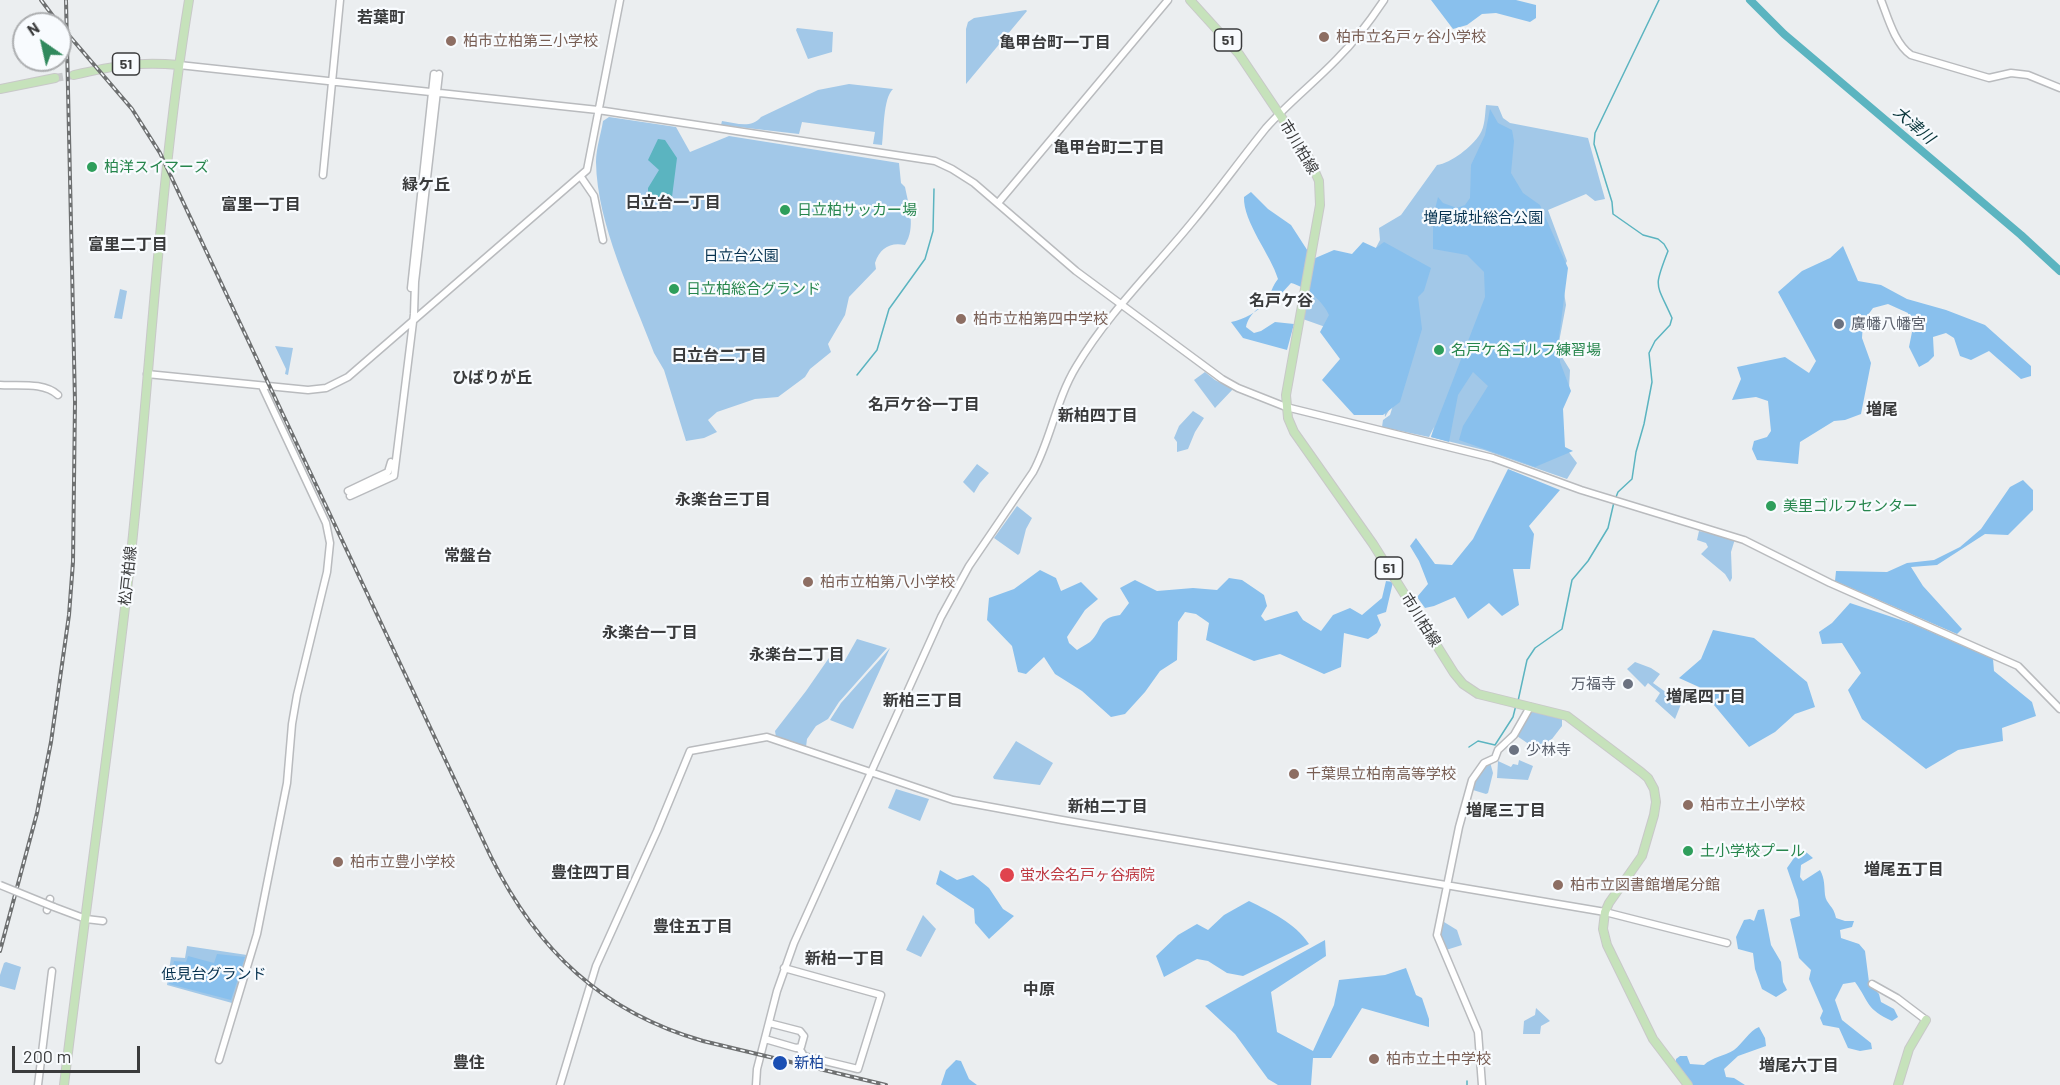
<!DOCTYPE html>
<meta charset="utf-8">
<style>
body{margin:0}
#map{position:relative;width:2060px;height:1085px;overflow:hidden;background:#ebeef0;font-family:Barlow,sans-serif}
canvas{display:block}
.north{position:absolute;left:12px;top:12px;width:60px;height:60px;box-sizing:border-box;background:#f8fbfe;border:2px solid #acaeb0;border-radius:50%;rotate:326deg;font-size:16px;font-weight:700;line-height:24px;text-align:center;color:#3a3b3c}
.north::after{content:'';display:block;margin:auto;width:21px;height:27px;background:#31895d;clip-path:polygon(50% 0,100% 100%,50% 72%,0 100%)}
.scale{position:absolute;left:12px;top:1046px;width:128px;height:27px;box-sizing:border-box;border:3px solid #3a3b3c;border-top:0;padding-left:8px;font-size:18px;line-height:21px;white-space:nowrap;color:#3a3b3c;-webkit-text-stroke:4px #f8fbfe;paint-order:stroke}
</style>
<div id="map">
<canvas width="2060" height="1085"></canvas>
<div class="north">N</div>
<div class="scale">200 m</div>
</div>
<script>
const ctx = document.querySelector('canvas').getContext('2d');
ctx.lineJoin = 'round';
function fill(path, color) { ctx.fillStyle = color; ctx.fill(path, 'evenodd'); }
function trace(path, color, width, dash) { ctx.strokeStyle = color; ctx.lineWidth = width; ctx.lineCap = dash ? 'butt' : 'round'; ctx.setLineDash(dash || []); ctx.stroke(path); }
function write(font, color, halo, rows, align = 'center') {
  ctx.font = font + ' Barlow,"Noto Sans JP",sans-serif'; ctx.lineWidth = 4.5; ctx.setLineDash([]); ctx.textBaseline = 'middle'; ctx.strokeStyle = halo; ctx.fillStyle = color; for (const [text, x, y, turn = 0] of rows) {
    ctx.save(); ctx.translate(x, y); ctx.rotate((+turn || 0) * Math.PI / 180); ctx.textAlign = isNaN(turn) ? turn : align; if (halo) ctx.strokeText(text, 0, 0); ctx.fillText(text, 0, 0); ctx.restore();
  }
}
const green = new Path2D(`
 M1026 10 1027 11 966 84V29L968 22 974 18Z
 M797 28 833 32 832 52 808 59 796 30Z
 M849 84 893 89C883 98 884 131 882 145L873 144 875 132 802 122 799 134 721 125 722 121C736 123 751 129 761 117L818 90Z
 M1486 105 1498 106 1503 118 1510 123 1588 138 1605 199 1595 201 1586 194 1548 210 1567 261 1561 273 1566 305 1559 342 1562 357 1570 370 1569 389 1561 414V452L1568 451 1577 463 1567 479 1484 450 1431 437 1434 427 1429 437 1382 427 1383 420 1390 415 1394 402 1385 417 1379 346 1300 318 1312 262 1369 261 1380 240 1379 228 1401 215 1437 165C1451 163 1472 147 1480 134 1485 127 1485 114 1486 105Z
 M609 117 676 127 690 152 729 136 899 163 901 183 905 187C909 207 916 227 905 245 890 242 880 248 875 263L876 269 849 297 845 315 828 344 831 352 810 369 805 377 778 397 755 399 717 412 708 420 717 432 704 438 686 441 664 370 654 353C632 294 597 225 596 162 596 148 601 134 603 121Z
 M120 289 127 291 122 319 114 318Z
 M275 346 293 348 288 375 285 374 286 369Z
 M1205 372 1215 380 1233 389 1215 408 1194 380Z
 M1193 411 1204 418 1195 432 1188 449 1177 452V442L1174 438 1179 426Z
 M977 464 989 473 980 483 974 493 963 482Z
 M1017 506 1032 518 1026 529 1020 553 1018 555 994 538Z
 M1699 531 1735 539 1731 552 1732 578 1730 582 1725 574 1701 554 1708 547 1706 543 1697 540Z
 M857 639 887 648 839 702 828 719 816 726 807 739 806 747 776 737 775 731 806 691 831 655 844 662Z
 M890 648 853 729 830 720 841 703Z
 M1635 662 1651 668 1660 674 1653 683 1677 700 1678 698 1683 699 1675 719 1655 701 1660 693 1648 683 1645 687 1627 669Z
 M1534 710 1562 718V726L1552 739 1536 749 1517 736 1530 713Z
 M1016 741 1053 763 1040 785 994 779 993 777Z
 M1519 760 1533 766 1528 780 1497 778 1498 761 1511 767 1513 764 1518 765Z
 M1490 762 1493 773 1488 793 1486 794 1473 790C1473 780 1482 768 1490 762Z
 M896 789 929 799 920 821 888 808Z
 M923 915 936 929 921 957 906 950Z
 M1444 922 1457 930 1462 945 1446 950 1440 936Z
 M187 946 247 955 232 1003 167 985 171 957 185 958Z
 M6 962 21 967 15 990 0 986V975L4 963Z
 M1536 1008 1550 1021 1541 1026 1540 1034H1523L1524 1021 1535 1015Z`);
const forest = new Path2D(`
 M1431 0H1516L1536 5V18L1530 22 1496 13 1482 14 1467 25 1453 29Z
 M1490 109 1498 123 1512 130 1514 141 1511 173 1523 193 1540 205 1568 268 1559 337 1560 362 1571 391 1563 409 1565 447 1573 451 1535 467 1459 440 1463 426 1488 386 1473 372 1458 395 1449 442 1431 437 1485 297 1484 272 1467 255 1433 249V217L1438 197 1443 203 1457 208 1465 205 1470 198 1471 165 1485 135Z
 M1251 192 1268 209 1291 225 1313 259 1334 250 1352 254 1363 242 1376 248 1384 242 1431 268 1424 291 1418 297 1422 329 1400 402 1383 415H1354L1322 380 1340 359 1320 332 1329 315C1323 301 1306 287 1291 283L1280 295 1276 296C1264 304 1249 312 1246 327L1254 333 1261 331 1275 322 1294 324 1287 350 1243 338 1231 322C1243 320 1259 311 1266 302 1271 294 1272 286 1278 279 1271 255 1243 222 1244 197Z
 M1843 246 1858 281 1881 285 1907 299 1946 310 1985 325 2031 366V376L2021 379 1989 351 1971 360 1960 356 1954 338 1946 333 1933 337 1934 356 1928 362 1919 367 1909 347 1912 332 1908 313 1888 304 1873 308 1863 322 1862 338 1871 363 1861 414 1845 420 1834 421 1800 442 1798 464 1757 460 1752 449 1754 441 1767 437 1771 431 1768 401 1756 397 1732 400 1741 379 1737 367 1785 357 1809 373 1816 361 1778 292 1802 271 1830 258Z
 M1508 469 1560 490 1529 526 1534 534 1530 569H1513L1519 605 1502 616 1489 603 1468 619 1455 597 1434 606 1425 608 1417 597 1428 584 1419 561 1410 546 1416 538 1435 564 1452 565 1473 539Z
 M2023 480 2033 490V510L2008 535 1985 534 1937 565 1911 567 1923 586 1962 629 1957 634 1835 581 1836 571 1887 572 1907 563 1934 560 1960 547 1981 529 2010 487Z
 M1040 570 1056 578 1061 591 1081 582 1098 599 1085 610 1067 637 1069 643 1077 650C1081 647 1086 645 1090 642 1103 630 1097 618 1120 615L1129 603 1120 588 1135 580 1157 591 1193 588 1217 590 1229 578 1242 580 1264 595 1267 606 1261 616 1265 621 1297 611 1303 620 1321 631 1333 615 1350 608 1362 615 1382 598 1386 581 1393 582 1386 612 1377 615 1381 625 1377 633 1368 639 1344 633 1341 667 1324 674 1280 654 1254 661 1206 640 1209 623 1196 614 1185 612 1178 622 1177 660 1160 671 1145 692 1125 714 1111 717 1082 691 1055 674 1044 657 1026 674 1018 672 1012 646 987 620 989 598 1014 589Z
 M1850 603 1913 624 1993 659 1994 671 2032 702 2036 716 2002 728 2003 741 1958 750 1926 769 1862 719 1848 690 1861 673 1842 643 1822 644 1819 632 1832 623Z
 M1713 630 1754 638 1807 682 1815 707 1795 714 1775 732 1749 747 1699 687 1679 678 1701 659Z
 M1806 852 1813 858 1801 865 1800 877 1803 881 1820 870C1825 879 1824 886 1825 895 1826 904 1834 906 1836 918L1845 921H1854L1852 927 1840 930 1841 938 1859 944 1865 951 1869 982 1879 994 1881 1002 1894 1009 1898 1017 1892 1021C1866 1009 1870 1003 1855 982L1843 984 1835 1000 1842 1020 1871 1043 1872 1049 1860 1051 1848 1048 1839 1028 1823 1025 1820 1018 1823 1011 1809 979 1811 970 1799 958 1790 919 1800 916 1798 900 1787 868 1794 858Z
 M940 870 957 880 973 875 989 888 1003 909 1014 916 989 939 975 923 974 909 936 884Z
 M1249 901C1271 912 1294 922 1309 944L1243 976 1227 973 1208 961 1197 959 1164 977 1156 956 1178 935 1197 924 1208 930 1224 915Z
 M1764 909 1771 945 1781 962 1783 982 1787 990 1776 997 1762 989 1755 969 1753 953 1738 949 1736 937 1744 920 1750 919 1754 921 1758 910Z
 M1325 940 1326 956 1271 992 1277 1032 1313 1051 1334 1005 1339 980 1385 975 1406 968 1416 995 1422 998 1429 1019V1027L1362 1008 1331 1058H1313L1311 1085H1278L1268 1079 1235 1034 1205 1006Z
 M217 954 245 957 231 1000 169 984 174 961 186 962 188 956 214 963Z
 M1759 1027 1765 1038 1766 1046 1738 1056 1724 1069 1726 1077 1734 1078 1745 1085H1693L1676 1064V1059L1680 1056H1687L1690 1064 1704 1065C1712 1057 1725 1056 1734 1050 1743 1043 1749 1031 1759 1027Z
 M956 1060 961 1061 969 1079 977 1085H941L946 1070Z`);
const water = new Path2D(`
 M658 139 665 140 677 158 672 197 665 201 648 193V188L659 170 648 160Z`);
const stream = new Path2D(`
 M857 375 877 350 889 309 925 259 933 231 934 189
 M1616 497 1618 492 1632 479 1636 452 1644 424 1652 382 1649 353 1655 341 1670 325 1672 318C1656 282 1653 289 1668 251L1664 244 1658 239 1643 235 1613 214 1612 202 1594 144 1595 133 1659 0
 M1518 701 1527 660 1535 648 1562 629 1572 580 1588 561 1608 528 1614 502
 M1469 747 1478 741 1495 745 1513 717 1516 705
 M1467 1081V1085`);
const river = new Path2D(`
 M1750 0 1784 34 2021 235 2060 271`);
const majorTunnel = new Path2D(`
 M55 78 74 75`);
const minor = new Path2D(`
 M1881 0C1888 18 1895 44 1911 55L1989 78 2011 73 2028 75 2060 88
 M179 65 598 110 935 161 952 169 974 183 1076 271 1222 379 1238 388 1286 407 1493 458 1581 490 1744 540 1830 583 2018 666 2060 709
 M323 175 340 0
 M581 177 594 196 603 240
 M998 203 1168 0
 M411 288 434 74
 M147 374 308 390 326 388 348 377 587 170 620 0
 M0 385C19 386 44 382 58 395
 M348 491 388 472 391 462
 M350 496 394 476 414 314 415 282 439 74
 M54 907 86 919 103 921
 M47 910 50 899
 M784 968 881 995 858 1069 804 1056 799 1048
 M1872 984 1897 998 1926 1020
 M765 1039 796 1048 801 1047 804 1036 800 1031 769 1023
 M219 1060 257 934 287 783 292 724 297 695 327 572 330 543 326 523 262 386
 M38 1085 52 971
 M560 1085 596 966 657 831 690 751 767 737 953 800 1062 820 1605 912 1727 943
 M756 1085 757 1069 777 991 794 943 941 617 969 566 1033 472C1051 439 1056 400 1076 367 1108 313 1154 269 1193 221 1218 191 1241 159 1266 128 1288 103 1314 83 1337 59 1355 41 1370 21 1384 0
 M1482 1085 1478 1032 1437 935 1459 827 1472 780 1484 763 1495 758 1498 750 1514 735 1530 707`);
const major = new Path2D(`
 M1190 0 1239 54 1309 158 1319 181 1320 205 1286 395 1288 418 1294 432 1373 544 1454 673 1463 684 1478 694 1567 716 1641 772 1648 778 1654 789 1656 802 1654 815 1642 856 1609 903 1605 912 1603 929 1607 945 1653 1039 1688 1085
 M74 75C113 66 138 61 179 65
 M0 89 55 78
 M64 1085C84 920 108 755 127 590 150 393 157 195 189 0
 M1898 1085 1909 1049 1926 1020`);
const rail = new Path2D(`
 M41 0 59 24
 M60 25 132 109 160 153 491 857C537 950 602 1012 703 1041L886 1085
 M0 951 37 813 51 742 69 615 73 562 75 402 66 0`);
const minorBridge = new Path2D(`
 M0 885 54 907`);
const markers = [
 [1324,37,6,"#8d6e63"],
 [451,41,6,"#8d6e63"],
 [92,167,6,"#2e9e5b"],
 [785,210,6,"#2e9e5b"],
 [674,289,6,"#2e9e5b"],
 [961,319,6,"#8d6e63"],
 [1839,324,6,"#6b7280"],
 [1439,350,6,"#2e9e5b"],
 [1771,506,6,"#2e9e5b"],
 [808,582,6,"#8d6e63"],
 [1628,684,6,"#6b7280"],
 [1514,750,6,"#6b7280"],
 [1294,774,6,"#8d6e63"],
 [1688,805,6,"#8d6e63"],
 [1688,851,6,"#2e9e5b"],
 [338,862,6,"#8d6e63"],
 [1007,875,8,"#e0444e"],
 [1558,885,6,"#8d6e63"],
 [1374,1059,6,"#8d6e63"],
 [780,1063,8,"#1a4fb4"]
];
const shields = [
 [1228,40,27],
 [126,64,27],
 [1389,568,27]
];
const shieldNames = [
 ["51",1228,40],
 ["51",126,64],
 ["51",1389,568]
];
const educationNames = [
 ["柏市立名戸ヶ谷小学校",1336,37],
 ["柏市立柏第三小学校",463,41],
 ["柏市立柏第四中学校",973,319],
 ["柏市立柏第八小学校",820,582],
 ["千葉県立柏南高等学校",1306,774],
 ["柏市立土小学校",1700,805],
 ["柏市立豊小学校",350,862],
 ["柏市立図書館増尾分館",1570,885],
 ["柏市立土中学校",1386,1059]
];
const streetNames = [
 ["市川柏線",1299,147,59],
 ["松戸柏線",128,576,-84],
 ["市川柏線",1421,620,58]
];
const leisureNames = [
 ["柏洋スイマーズ",104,167],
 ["日立柏サッカー場",797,210],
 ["日立柏総合グランド",686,289],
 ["名戸ケ谷ゴルフ練習場",1451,350],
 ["美里ゴルフセンター",1783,506],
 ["土小学校プール",1700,851]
];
const parkNames = [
 ["増尾城址総合公園",1483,218],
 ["日立台公園",741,256],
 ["低見台グランド",214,974]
];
const worshipNames = [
 ["廣幡八幡宮",1851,324],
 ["万福寺",1616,684,"right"],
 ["少林寺",1526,750]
];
const healthNames = [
 ["蛍水会名戸ヶ谷病院",1020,875]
];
const transitNames = [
 ["新柏",794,1063]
];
const neighbourhoodNames = [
 ["若葉町",381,18],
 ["亀甲台町一丁目",1055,43],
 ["亀甲台町二丁目",1109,148],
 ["緑ケ丘",426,185],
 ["日立台一丁目",673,203],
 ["富里一丁目",261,205],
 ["富里二丁目",128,245],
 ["名戸ケ谷",1281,301],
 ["日立台二丁目",719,356],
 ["ひばりが丘",492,378],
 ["名戸ケ谷一丁目",924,405],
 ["増尾",1882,410],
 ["新柏四丁目",1098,416],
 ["永楽台三丁目",723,500],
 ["常盤台",468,556],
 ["永楽台一丁目",650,633],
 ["永楽台二丁目",797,655],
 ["増尾四丁目",1706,697],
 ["新柏三丁目",923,701],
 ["新柏二丁目",1108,807],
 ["増尾三丁目",1506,811],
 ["増尾五丁目",1904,870],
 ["豊住四丁目",591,873],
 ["豊住五丁目",693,927],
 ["新柏一丁目",845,959],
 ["中原",1039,990],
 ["豊住",469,1063],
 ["増尾六丁目",1799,1066]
];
const waterNames = [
 ["大津川",1914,125,41]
];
fill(green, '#a2c8e8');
fill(forest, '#89c0ed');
fill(water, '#5bb4c0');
trace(stream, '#5bb4c0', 1.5);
trace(river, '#5bb4c0', 8);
trace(majorTunnel, '#c8cacc', 8, [8, 4]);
trace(minor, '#b9bbbe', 9);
trace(major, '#c8c8c8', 10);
trace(minor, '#fff', 6);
trace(major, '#c6e2bb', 8);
trace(rail, '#6e7071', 4);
trace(rail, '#f8fbfe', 1.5, [4.5]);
trace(minorBridge, '#b9bbbe', 9, []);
trace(minorBridge, '#fff', 6);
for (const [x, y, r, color] of markers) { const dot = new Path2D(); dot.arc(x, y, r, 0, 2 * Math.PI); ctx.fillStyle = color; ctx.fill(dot); trace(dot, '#f8fbfe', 2); }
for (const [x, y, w] of shields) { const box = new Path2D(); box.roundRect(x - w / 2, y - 11, w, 22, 4.5); ctx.fillStyle = '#f8fbfe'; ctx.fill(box); trace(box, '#3a3b3c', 1.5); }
write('bold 14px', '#3a3b3c', null, shieldNames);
write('15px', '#785e54', '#f8fbfe', educationNames, 'left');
write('15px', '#3a3b3c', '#f8fbfe', streetNames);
write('15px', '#27864d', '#f8fbfe', leisureNames, 'left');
write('15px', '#05314f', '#f8fbfe', parkNames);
write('15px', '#5b616d', '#f8fbfe', worshipNames, 'left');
write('15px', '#be3a42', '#f8fbfe', healthNames, 'left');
write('15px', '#164399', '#f8fbfe', transitNames, 'left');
write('bold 16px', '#3a3b3c', '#f8fbfe', neighbourhoodNames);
write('italic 16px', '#063338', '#f8fbfe', waterNames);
</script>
